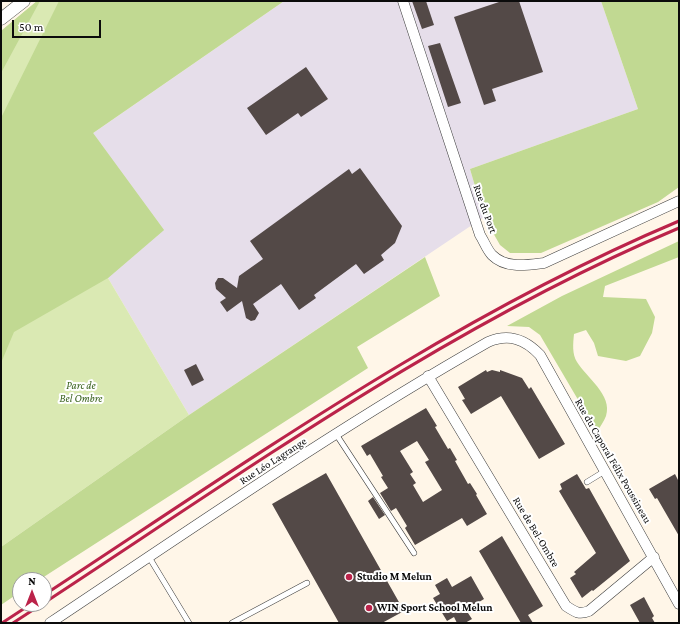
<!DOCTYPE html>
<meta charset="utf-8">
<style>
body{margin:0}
#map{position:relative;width:680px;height:624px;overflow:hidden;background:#fff6e8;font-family:"Crimson Pro",serif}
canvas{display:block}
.frame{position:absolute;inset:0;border:2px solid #0b0b0b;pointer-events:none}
.north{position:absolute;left:12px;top:572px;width:40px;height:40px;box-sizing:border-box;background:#fff;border:1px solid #9d9d9d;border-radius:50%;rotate:0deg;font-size:11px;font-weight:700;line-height:16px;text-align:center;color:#0b0b0b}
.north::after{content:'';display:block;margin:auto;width:14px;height:18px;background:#bb234a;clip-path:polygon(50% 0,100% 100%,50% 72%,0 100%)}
.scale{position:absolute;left:12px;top:20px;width:89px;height:18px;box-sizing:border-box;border:2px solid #0b0b0b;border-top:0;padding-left:5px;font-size:12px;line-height:14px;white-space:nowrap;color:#0b0b0b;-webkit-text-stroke:3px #fff;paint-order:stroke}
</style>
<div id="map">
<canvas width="680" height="624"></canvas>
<div class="frame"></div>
<div class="north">N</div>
<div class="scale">50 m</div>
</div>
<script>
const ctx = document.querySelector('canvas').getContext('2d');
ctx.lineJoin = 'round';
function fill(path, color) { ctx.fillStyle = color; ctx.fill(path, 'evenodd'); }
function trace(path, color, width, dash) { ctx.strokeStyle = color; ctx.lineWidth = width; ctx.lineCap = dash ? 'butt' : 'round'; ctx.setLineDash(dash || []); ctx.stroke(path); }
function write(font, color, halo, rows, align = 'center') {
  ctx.font = font + ' "Crimson Pro",serif'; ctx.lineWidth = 4; ctx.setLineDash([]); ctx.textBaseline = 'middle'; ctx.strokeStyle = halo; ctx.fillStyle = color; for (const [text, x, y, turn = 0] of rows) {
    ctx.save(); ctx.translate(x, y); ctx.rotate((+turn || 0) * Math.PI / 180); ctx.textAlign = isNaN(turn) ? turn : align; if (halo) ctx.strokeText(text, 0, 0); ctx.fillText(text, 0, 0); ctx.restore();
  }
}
const industrial = new Path2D(`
 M284 1H601L638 109 470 169 484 217 189 415 108 278 93 133Z`);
const green = new Path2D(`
 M37 1H284L93 133 164 230 108 278 189 415 1 547V31Z`);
const forest = new Path2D(`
 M37 1H40L1 73V31Z
 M59 1H284L93 133 164 230 108 278 14 332 1 363V118Z
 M601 1H679V187L658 202 541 253H510L500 245 484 217 470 169 638 109Z
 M679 241V257L605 286 603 297 646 299 655 317 652 333 640 356 626 361 598 356 594 343 586 330 574 334C573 344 572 354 577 362 586 377 613 395 606 416 604 421 600 427 597 432L540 335 529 327 507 326 562 296Z
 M425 257 440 296 357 347 368 368 39 580H20V592L1 605V547L189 415Z`);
const building = new Path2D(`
 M412 1H426L434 25 422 29Z
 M502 1H519L543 72 492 89 496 101 484 105 454 17Z
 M440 43 461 103 448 107 428 46Z
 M306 67 328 99 301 117 298 113 266 135 247 108Z
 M360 168 402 226 395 243 381 255 384 260 364 274 356 264 314 295 316 298 299 310 281 284 253 304 259 313 255 320 251 321 246 318 242 301 227 312 220 302 226 298 216 289 215 283 218 278H223L237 288 239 276 263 259 250 241 349 169 352 174Z
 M196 364 204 380 192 386 184 370Z
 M486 370 487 372 492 370 500 372V370L522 378 529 389 531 387 565 444 539 459 501 396 471 414 462 400 465 399 458 387Z
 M426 408 437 426 435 427 448 449 450 448 457 460 455 461 468 484 470 483 477 494 476 495 487 514 467 526 462 518 415 545 405 528 407 526 396 508 391 511 380 493 388 488 381 477 383 476 370 454 367 456 361 446ZM417 441 429 460 425 462 442 490 423 502 413 485 416 483 410 474 413 472 400 451Z
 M326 473 404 611 382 623H339L272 504Z
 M577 474 586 489 589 488 630 561 593 591 592 590 582 598 570 578 576 574 574 572 596 553 559 491 562 489 560 484Z
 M675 474 679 482V536L657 498 655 499 649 489Z
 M373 497 385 515 379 519 368 501Z
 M502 536 543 606 528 615 533 623H521L479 551Z
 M471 576 484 599 466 610 472 619 465 623H457L454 617 447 621 433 598 440 594 435 585 447 578 452 587Z
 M644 597 654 616 652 618 655 623H640L630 605Z`);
const service = new Path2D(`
 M336 434 414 553
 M587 482 605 471
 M149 557 189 623
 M232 623 307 583`);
const minor = new Path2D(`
 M403 1 480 235C484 241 487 250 492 255 506 269 527 265 544 263L679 201
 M428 376 566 606C575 612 579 615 589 611L654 557
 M50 623C194 527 337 428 488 342 509 333 525 339 540 355L679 604`);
const tertiary = new Path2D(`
 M1 19 24 1`);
const rail = new Path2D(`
 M44 595C250 460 451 317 679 221
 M44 603C250 468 451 324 679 228
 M2 623 31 604
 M13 623 42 604`);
const markers = [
 [349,577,4,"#bb234a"],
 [369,608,4,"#bb234a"]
];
const streetNames = [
 ["Rue du Port",485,209,70],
 ["Rue Léo Lagrange",273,461,-33],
 ["Rue du Caporal Félix Poussineau",613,461,60],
 ["Rue de Bel-Ombre",536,532,59]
];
const parkNames = [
 ["Parc de",81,386],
 ["Bel Ombre",81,399]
];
const poiNames = [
 ["Studio M Melun",357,577],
 ["WIN Sport School Melun",377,608]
];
fill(industrial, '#e6deea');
fill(green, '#dae9b3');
fill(forest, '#c1d992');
fill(building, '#534947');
trace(service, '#3e3e3e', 6);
trace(minor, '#3e3e3e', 11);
trace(tertiary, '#3e3e3e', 13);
trace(service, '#fff', 5);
trace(minor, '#fff', 10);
trace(tertiary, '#fff', 12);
trace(rail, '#bb234a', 3);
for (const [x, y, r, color] of markers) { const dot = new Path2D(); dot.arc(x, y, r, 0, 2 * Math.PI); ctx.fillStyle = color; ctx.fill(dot); trace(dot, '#fff', 1.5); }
write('11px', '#0b0b0b', '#fff', streetNames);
write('italic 11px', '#39621c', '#fff', parkNames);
write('bold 11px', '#0b0b0b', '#fff', poiNames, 'left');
</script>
